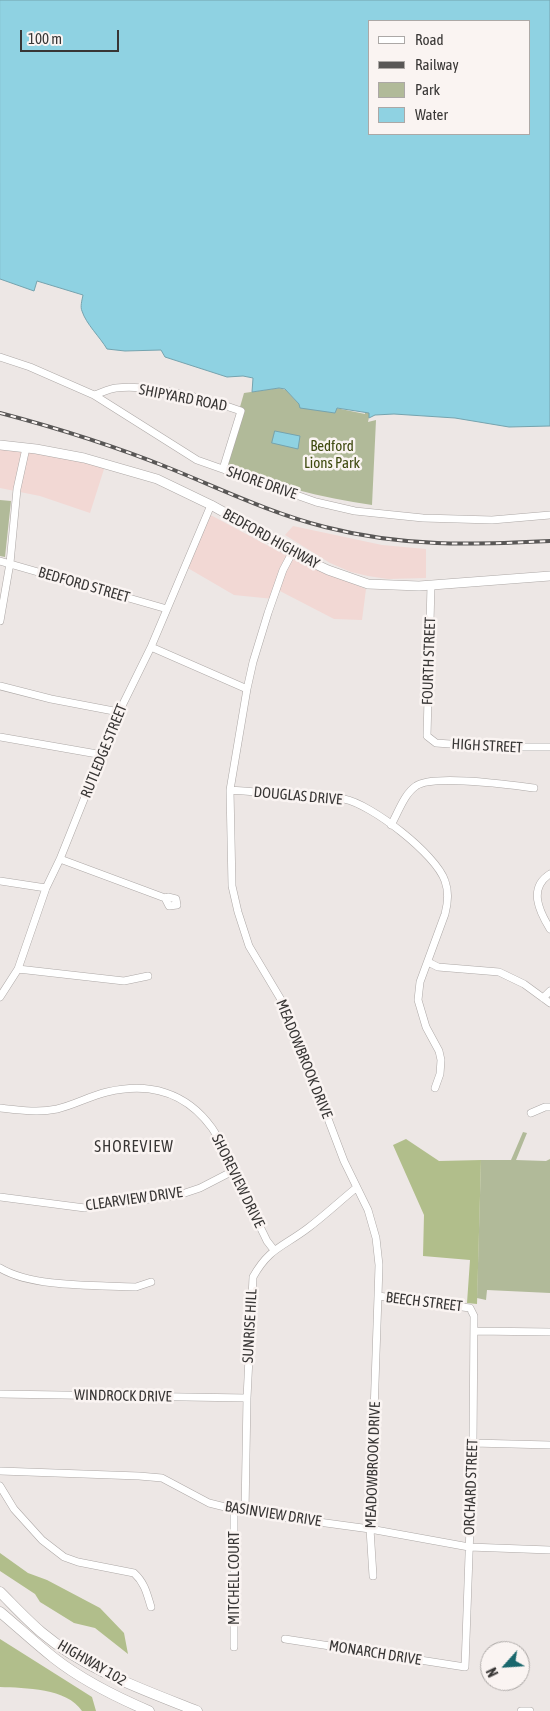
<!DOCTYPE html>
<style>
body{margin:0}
#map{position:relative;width:550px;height:1711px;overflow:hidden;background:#ede7e5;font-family:"Asap Condensed",sans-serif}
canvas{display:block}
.legend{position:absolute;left:368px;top:20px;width:162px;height:115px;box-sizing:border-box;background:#faf4f2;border:1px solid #aca8a6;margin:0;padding:6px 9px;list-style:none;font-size:15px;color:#383635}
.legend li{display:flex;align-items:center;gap:10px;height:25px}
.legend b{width:25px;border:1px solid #aca8a6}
.north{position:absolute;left:480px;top:1641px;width:50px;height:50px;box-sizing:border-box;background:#faf4f2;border:1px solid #aca8a6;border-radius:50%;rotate:244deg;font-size:14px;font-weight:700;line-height:20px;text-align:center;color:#383635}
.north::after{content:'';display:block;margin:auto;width:18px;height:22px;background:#19676d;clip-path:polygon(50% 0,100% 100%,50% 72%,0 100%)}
.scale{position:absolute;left:20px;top:30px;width:99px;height:22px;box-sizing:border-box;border:2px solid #383635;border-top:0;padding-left:6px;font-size:15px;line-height:18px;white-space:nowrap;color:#383635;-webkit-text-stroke:4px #faf4f2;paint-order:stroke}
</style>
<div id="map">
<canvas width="550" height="1711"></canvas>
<ul class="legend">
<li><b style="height:6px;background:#fff"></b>Road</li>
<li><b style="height:6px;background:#595756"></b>Railway</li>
<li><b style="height:14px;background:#b1ba99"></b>Park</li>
<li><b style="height:14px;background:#8fd2e2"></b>Water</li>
</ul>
<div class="north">N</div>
<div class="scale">100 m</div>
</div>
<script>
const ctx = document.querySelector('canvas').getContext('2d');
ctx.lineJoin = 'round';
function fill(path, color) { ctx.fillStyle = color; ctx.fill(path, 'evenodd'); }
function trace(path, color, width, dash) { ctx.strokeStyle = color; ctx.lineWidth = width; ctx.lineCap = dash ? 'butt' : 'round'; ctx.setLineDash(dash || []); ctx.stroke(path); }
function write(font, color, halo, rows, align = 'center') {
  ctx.font = font + ' "Asap Condensed",sans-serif'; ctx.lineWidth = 5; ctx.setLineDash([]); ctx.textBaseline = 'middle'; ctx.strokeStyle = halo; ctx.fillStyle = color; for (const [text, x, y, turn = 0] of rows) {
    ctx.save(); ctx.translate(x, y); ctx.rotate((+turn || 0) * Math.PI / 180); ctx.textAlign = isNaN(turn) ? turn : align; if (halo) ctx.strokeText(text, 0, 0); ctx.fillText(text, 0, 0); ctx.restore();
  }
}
const commercial = new Path2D(`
 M0 447 26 450 105 466 90 513 40 496 0 488Z
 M205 512 276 550 366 589 362 620 334 619 278 590 274 599 234 595 186 567Z
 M293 526 382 545 426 549V578L388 579 368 576 351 572 330 563 285 535Z`);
const green = new Path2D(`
 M279 388 286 390 300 405 335 413 336 408 365 414V412L370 413 368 422 376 420 372 505C322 498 270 485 224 463L244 393Z
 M0 500 11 501 5 557 0 556Z
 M523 1132 527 1133 516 1160 546 1161 550 1159V1293L487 1290 486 1300 477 1298 481 1160H511Z`);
const forest = new Path2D(`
 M406 1139 439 1161 481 1160 477 1304 467 1303 470 1260 423 1256 424 1215 393 1145Z
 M0 1553 28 1573 47 1580 100 1608 124 1633 128 1654 95 1628 74 1623 40 1602 35 1594 0 1571Z
 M0 1639 92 1697 96 1711H82C67 1688 25 1688 0 1687Z`);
const water = new Path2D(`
 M0 0H550V426L509 427 455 418 394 414 375 415 369 418V413L337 408 335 413 300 408 299 404 285 389 279 388 252 392 253 378 243 376 227 377 165 357 161 350 125 351 107 349C100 337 86 324 82 311 80 307 82 300 83 295L37 281 34 291 0 279ZM369 21H529V134H369Z
 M275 431 300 436 298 449 272 443Z`);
const minor = new Path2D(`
 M0 357 30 367 94 395 197 460 316 502 355 511 423 518 492 520 550 515
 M94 395C101 393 108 389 116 388 152 384 207 399 241 411L223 469
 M292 553 283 570 268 613 253 662 247 689 230 790 232 886 238 912 249 946 283 1003 294 1029 344 1161 368 1210 376 1238 379 1265 378 1296 370 1529 373 1576
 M0 561 167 609
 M431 585 427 736 436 743 492 747H550
 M0 621 10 563 17 489 26 448
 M151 647 247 689
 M0 686 51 699 119 712
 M0 737 103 755
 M230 790C253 792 276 793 298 795 313 796 329 796 344 799 371 804 436 854 445 881 449 892 448 903 445 914L420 982 418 1000 426 1027 439 1051 441 1060 440 1074 435 1088
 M391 825C398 813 404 794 416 786 433 774 510 785 534 788
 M60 859 165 898 168 897 176 899 177 905 169 906 165 898
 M550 874C528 888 539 911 550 929
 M0 881 46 888
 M428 962 438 967 499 972 524 984 550 1003
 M18 969 124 981 148 976
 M0 997 18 969 46 888 60 859 119 712 151 647 211 505
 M543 998 550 991
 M0 1108C18 1110 38 1113 57 1109 74 1105 90 1096 107 1092 149 1082 186 1092 212 1128 221 1141 227 1157 234 1172 244 1195 256 1218 267 1241L274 1250
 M531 1113 545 1107H550
 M0 1197 85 1208 179 1195 200 1188 233 1171
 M0 1268C33 1288 97 1285 136 1287L151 1282
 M475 1331 550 1332
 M0 1394 247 1398
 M473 1443 550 1445
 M0 1471 139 1476 162 1478 209 1503 245 1512 370 1529 469 1547 550 1550
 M0 1486 14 1509 42 1540 64 1557 78 1562 134 1573C145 1583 147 1594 151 1607
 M234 1509V1647
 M245 1512 247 1398 253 1277C269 1248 283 1247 308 1228 324 1216 340 1201 356 1188
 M285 1639 465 1667 473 1443 474 1316 470 1308 378 1296
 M521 1711H530`);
const major = new Path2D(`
 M0 445 36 449 84 458 157 479 211 505 258 531 292 553 328 570 368 584 419 586 550 576`);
const highway = new Path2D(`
 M0 1592C14 1606 27 1620 41 1632 86 1670 144 1690 197 1711
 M0 1612C18 1627 35 1643 54 1658 82 1680 116 1697 149 1711`);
const rail = new Path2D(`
 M0 413C57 428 114 446 169 468 221 489 270 513 325 527 403 547 471 545 550 541`);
const streetNames = [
 ["SHIPYARD ROAD",183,398,11],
 ["SHORE DRIVE",262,483,19],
 ["BEDFORD HIGHWAY",271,539,29],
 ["BEDFORD STREET",84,585,16],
 ["FOURTH STREET",429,661,-88],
 ["HIGH STREET",487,746,3],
 ["RUTLEDGE STREET",104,751,-68],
 ["DOUGLAS DRIVE",298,796,5],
 ["MEADOWBROOK DRIVE",304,1059,68],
 ["SHOREVIEW DRIVE",238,1181,64],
 ["CLEARVIEW DRIVE",134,1199,-8],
 ["BEECH STREET",424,1302,7],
 ["SUNRISE HILL",250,1326,-87],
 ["WINDROCK DRIVE",123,1396,1],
 ["MEADOWBROOK DRIVE",373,1465,-88],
 ["ORCHARD STREET",471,1487,-88],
 ["BASINVIEW DRIVE",273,1514,9],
 ["MITCHELL COURT",234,1578,-90],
 ["MONARCH DRIVE",375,1653,9],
 ["HIGHWAY 102",92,1663,30]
];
const parkNames = [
 ["Bedford",332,446],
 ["Lions Park",332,463]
];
const neighbourhoodNames = [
 ["SHOREVIEW",134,1147]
];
fill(commercial, '#f2d8d4');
fill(green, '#b1ba99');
fill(forest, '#b1be8b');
fill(water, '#8fd2e2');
trace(water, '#75a3ae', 1);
trace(minor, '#ada8a6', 8);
trace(major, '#ada8a6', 10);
trace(highway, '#ada8a6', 11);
trace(minor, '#fff', 7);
trace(major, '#fff', 9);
trace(highway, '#fff', 10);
trace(rail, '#595756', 4);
trace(rail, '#faf4f2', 2, [5.5]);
write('15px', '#383635', '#faf4f2', streetNames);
write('15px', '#404b11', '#faf4f2', parkNames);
ctx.letterSpacing = '1px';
write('16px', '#383635', '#faf4f2', neighbourhoodNames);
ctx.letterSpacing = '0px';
</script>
